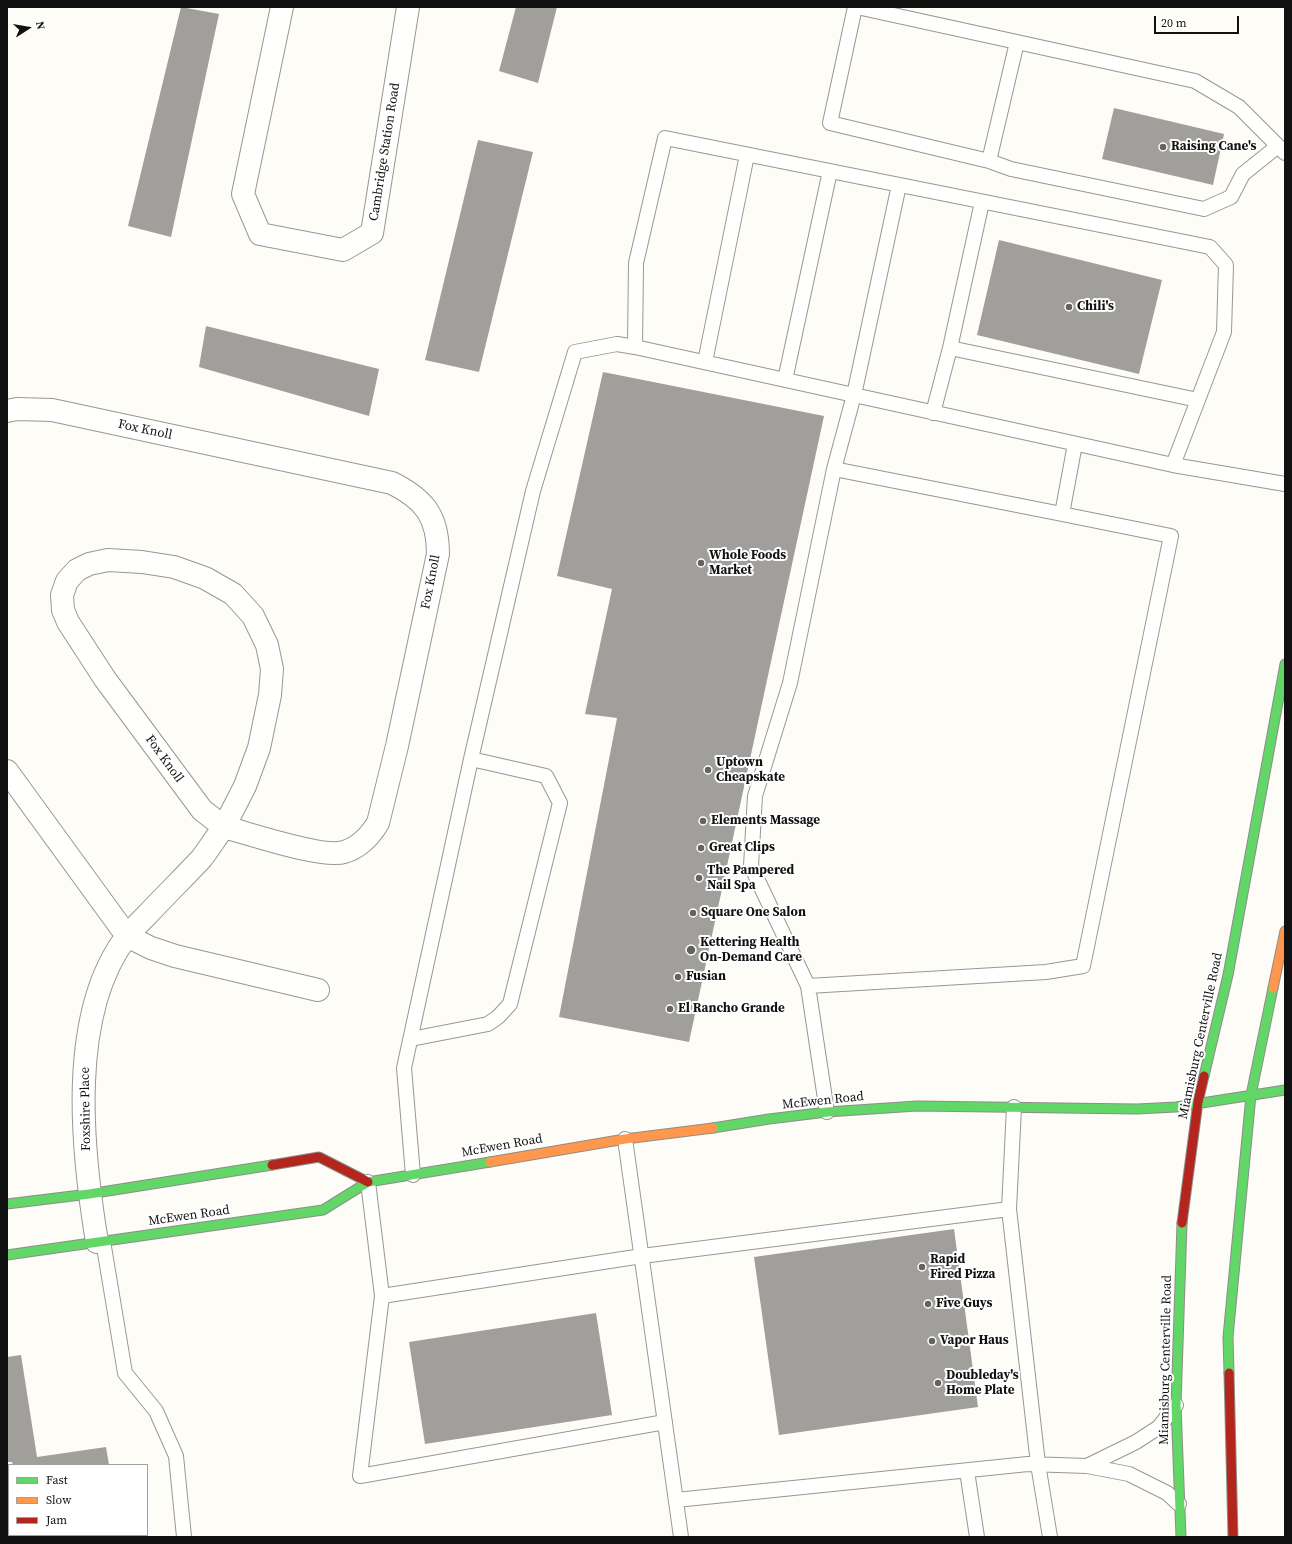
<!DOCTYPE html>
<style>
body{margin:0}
#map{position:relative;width:1292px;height:1544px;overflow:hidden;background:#fdfcf7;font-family:"Source Serif 4",serif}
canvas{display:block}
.frame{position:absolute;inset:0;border:8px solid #111;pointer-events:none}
.legend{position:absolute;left:8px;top:1464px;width:140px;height:72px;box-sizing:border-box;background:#fff;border:1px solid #a0a0a0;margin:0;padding:5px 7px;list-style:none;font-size:12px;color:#111}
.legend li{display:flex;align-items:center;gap:8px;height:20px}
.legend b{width:20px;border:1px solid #a0a0a0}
.north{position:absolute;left:8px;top:8px;width:40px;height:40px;-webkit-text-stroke:3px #fff;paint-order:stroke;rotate:78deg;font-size:11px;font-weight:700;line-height:16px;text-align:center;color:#111}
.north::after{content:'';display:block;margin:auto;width:14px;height:18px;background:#111;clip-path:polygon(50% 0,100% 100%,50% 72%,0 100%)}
.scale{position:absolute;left:1154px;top:16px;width:85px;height:18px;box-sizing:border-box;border:2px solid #111;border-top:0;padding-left:5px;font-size:12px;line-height:14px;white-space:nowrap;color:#111;-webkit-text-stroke:3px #fff;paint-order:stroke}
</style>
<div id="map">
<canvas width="1292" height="1544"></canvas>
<div class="frame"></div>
<ul class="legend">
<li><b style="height:5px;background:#63d668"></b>Fast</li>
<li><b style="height:5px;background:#ff974d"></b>Slow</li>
<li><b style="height:5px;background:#b3261e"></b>Jam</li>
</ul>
<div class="north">N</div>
<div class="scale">20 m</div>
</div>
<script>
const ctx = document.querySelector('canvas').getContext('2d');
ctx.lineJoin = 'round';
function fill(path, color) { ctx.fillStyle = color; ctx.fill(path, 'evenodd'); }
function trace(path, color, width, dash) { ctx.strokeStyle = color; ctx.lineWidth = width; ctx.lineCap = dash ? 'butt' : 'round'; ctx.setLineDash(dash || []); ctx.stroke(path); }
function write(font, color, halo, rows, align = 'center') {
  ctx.font = font + ' "Source Serif 4",serif'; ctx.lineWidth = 4; ctx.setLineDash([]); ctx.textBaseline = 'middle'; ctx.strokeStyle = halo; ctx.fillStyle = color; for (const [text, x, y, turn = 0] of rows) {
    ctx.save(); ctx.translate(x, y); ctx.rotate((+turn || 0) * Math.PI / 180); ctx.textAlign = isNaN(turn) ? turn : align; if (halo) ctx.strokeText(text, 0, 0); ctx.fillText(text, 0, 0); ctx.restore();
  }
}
const building = new Path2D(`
 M181 7 219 14 171 237 128 226Z
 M516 7H557L538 83 499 71Z
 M1114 108 1224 134 1213 185 1102 159Z
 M478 140 533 152 479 372 425 360Z
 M999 240 1162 280 1139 374 977 335Z
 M206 326 379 369 369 416 199 367Z
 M603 372 824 416 689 1042 559 1017 617 718 585 714 612 589 557 576Z
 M954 1229 978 1407 779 1435 754 1257Z
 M596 1313 612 1415 425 1444 409 1342Z
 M21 1355 37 1457 106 1447 109 1465H13L12 1462H7V1357Z
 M24 1535H120V1537H24Z`);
const lane = new Path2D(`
 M855 7 830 123 989 161 1017 42
 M857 7 1195 81 1239 107 1285 153
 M989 161 1011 169 1204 209 1231 197 1243 174 1278 146
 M635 347 636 263 665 138 1210 247 1226 265 1224 332 1173 465
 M950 348 1198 400
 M705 362 747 155
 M785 380 830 171
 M933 413 950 348 982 202
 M834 469 1062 514
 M808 986 1046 972 1083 966 1171 536 1062 514 1075 444
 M411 1039 488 1024 498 1017 510 1004 560 803 546 776 471 759
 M827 1112 808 986 751 866 755 796 790 683 834 469 854 395 899 185
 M625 1139 681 1537
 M413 1175 404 1068 471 759 533 491 575 352 617 344 635 347 1173 465 1285 484
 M368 1182 382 1296 642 1256 1009 1209 1014 1107
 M1009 1209 1038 1464 1050 1537
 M103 1241 125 1373 156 1411 176 1456 184 1537
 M382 1296 360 1476 665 1422
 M1176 1405 1159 1427 1136 1442 1087 1466 1129 1474 1167 1493 1179 1504
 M967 1471 977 1537
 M676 1500 1028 1464 1087 1466`);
const street = new Path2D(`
 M282 7 243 194 260 234 343 250 372 233 408 7
 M7 411 17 409 52 410 392 483C424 499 438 516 438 554L397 746 378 823C370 836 358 848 344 852 323 859 248 833 224 827 216 837 209 849 201 859 183 878 164 897 146 916 140 922 133 929 127 936 67 1014 82 1151 97 1242
 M108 560 142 562 174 567 205 578 233 594 253 616 267 645 272 669 270 695 259 748 245 786 224 827 202 810 105 679 68 622 63 610 62 595 67 581 77 570 89 564Z
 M7 771 127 936 151 948 175 956 318 990`);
const fast = new Path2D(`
 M1204 1076 1228 975 1285 664
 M713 1128 769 1119 827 1112 917 1106 1137 1109 1176 1107 1285 1090
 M7 1204 89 1194 272 1165
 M7 1255 323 1210 368 1182 490 1162
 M1229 1373 1228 1337 1251 1095 1273 988
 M1181 1537 1176 1405 1182 1223`);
const slow = new Path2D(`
 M1273 988 1285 931
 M490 1162 625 1139 713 1128`);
const jam = new Path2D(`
 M272 1165 319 1157 368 1182
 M1182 1223 1198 1102 1204 1076
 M1229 1373 1233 1537`);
const markers = [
 [1163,147,4,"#646362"],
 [1069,307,4,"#646362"],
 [701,563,4,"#646362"],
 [708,770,4,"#646362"],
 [703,821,4,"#646362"],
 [701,848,4,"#646362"],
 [699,878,4,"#646362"],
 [693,913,4,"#646362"],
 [691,950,5,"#646362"],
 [678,977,4,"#646362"],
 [670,1009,4,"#646362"],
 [922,1267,4,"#646362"],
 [928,1304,4,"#646362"],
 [932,1341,4,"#646362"],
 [938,1383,4,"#646362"]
];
const poiNames = [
 ["Raising Cane's",1171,147],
 ["Chili's",1077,307],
 ["Whole Foods",709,556],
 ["Market",709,571],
 ["Uptown",716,763],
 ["Cheapskate",716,778],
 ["Elements Massage",711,821],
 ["Great Clips",709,848],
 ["The Pampered",707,871],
 ["Nail Spa",707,886],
 ["Square One Salon",701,913],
 ["Kettering Health",700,943],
 ["On-Demand Care",700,958],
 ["Fusian",686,977],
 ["El Rancho Grande",678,1009],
 ["Rapid",930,1260],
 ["Fired Pizza",930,1275],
 ["Five Guys",936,1304],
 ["Vapor Haus",940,1341],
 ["Doubleday's",946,1376],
 ["Home Plate",946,1391]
];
const streetNames = [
 ["Cambridge Station Road",385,152,-81],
 ["Fox Knoll",145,430,12],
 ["Fox Knoll",431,582,-79],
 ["Fox Knoll",164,759,54],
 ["Miamisburg Centerville Road",1201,1036,-78],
 ["McEwen Road",823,1101,-6],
 ["Foxshire Place",86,1109,-91],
 ["McEwen Road",502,1146,-10],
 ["McEwen Road",189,1216,-8],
 ["Miamisburg Centerville Road",1166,1360,-89]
];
fill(building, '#a19f9c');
trace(lane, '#979795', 16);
trace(street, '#979795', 24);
trace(fast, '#8e8d8b', 11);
trace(slow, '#8e8d8b', 11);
trace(jam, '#8e8d8b', 11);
trace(lane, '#fffffe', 14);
trace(street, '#fffffe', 22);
trace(fast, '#63d668', 9);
trace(slow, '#ff974d', 9);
trace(jam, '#b3261e', 9);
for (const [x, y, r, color] of markers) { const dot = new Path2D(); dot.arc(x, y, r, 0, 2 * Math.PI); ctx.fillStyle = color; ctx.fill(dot); trace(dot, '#fff', 1.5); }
write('bold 13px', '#111', '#fff', poiNames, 'left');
write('13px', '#111', '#fff', streetNames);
</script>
